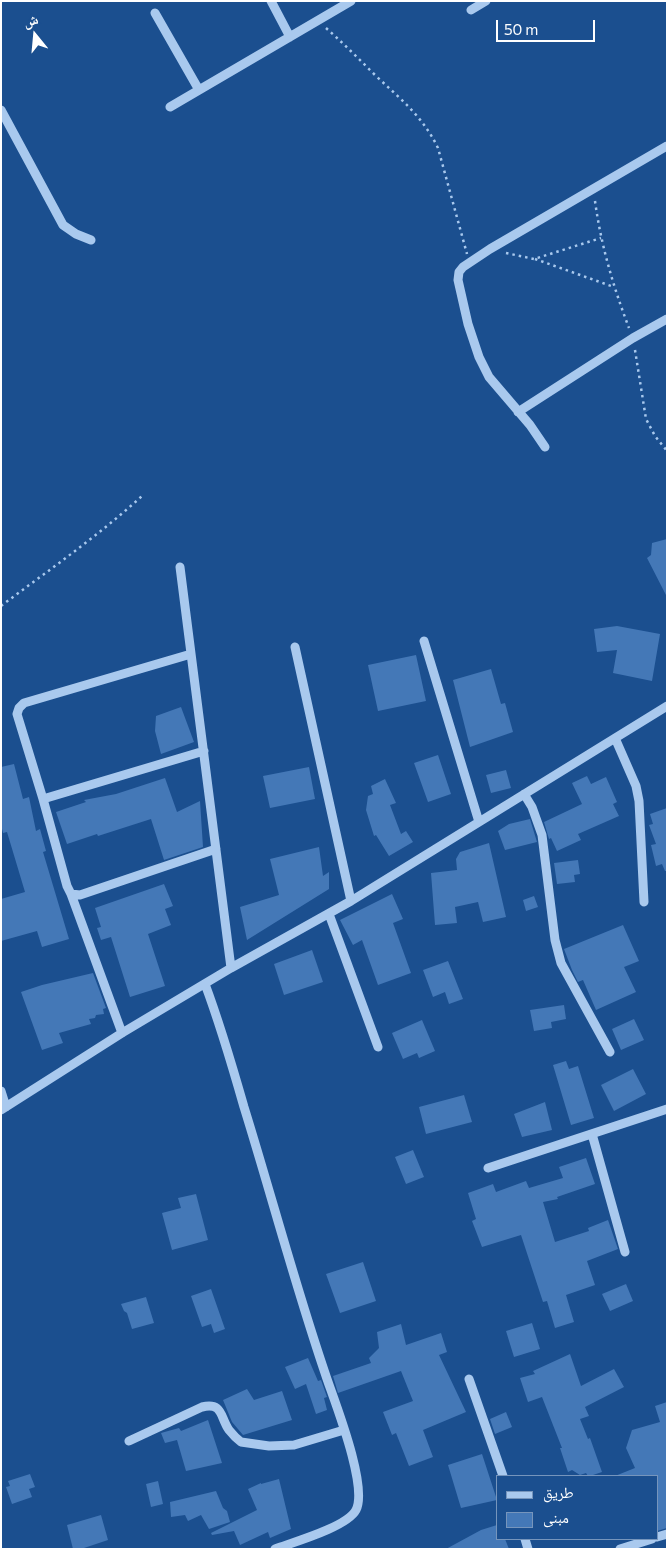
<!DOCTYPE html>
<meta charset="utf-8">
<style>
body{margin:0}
#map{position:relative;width:668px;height:1550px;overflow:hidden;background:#1b4f8f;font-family:Commissioner,"Noto Naskh Arabic",sans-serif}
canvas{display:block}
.frame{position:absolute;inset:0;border:2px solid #fff;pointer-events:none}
.legend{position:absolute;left:496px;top:1475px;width:162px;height:65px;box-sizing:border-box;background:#1b4f8f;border:1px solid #7695bc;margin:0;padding:6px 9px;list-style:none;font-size:15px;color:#fff}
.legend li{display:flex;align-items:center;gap:10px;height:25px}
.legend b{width:25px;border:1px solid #7695bc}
.north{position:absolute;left:10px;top:10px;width:50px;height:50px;-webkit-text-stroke:4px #1b4f8f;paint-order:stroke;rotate:343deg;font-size:14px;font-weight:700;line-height:20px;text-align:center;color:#fff}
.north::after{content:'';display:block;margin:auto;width:18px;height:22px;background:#fff;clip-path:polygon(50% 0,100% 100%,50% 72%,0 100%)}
.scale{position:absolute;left:496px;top:20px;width:99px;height:22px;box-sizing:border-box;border:2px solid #fff;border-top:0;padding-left:6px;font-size:15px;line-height:18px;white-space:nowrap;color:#fff;-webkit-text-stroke:4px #1b4f8f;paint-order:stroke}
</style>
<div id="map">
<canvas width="668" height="1550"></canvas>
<div class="frame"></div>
<ul class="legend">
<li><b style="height:6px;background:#a9c9ee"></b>طريق</li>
<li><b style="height:14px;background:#4478b7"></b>مبنى</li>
</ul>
<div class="north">ش</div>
<div class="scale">50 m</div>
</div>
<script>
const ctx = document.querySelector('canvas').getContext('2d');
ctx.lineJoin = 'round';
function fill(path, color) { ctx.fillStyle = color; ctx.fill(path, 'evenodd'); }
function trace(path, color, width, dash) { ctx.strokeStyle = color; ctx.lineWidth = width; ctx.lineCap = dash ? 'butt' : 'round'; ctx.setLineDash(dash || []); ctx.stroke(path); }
const building = new Path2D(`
 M667 539V597L647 558 651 555 652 543Z
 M617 626 660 634 652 681 613 673 617 650 597 652 594 629Z
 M416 655 426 701 378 711 368 665Z
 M491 669 501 704 505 703 513 732 470 747 453 680Z
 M181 707 194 742 161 754 155 731 156 716Z
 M438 755 451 794 428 802 414 763Z
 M14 764 23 799 29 797 36 831 40 829 46 851 43 852 69 939 42 947 37 931 1 941V899L25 892 7 832 3 833 1 825V767Z
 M309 767 315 799 270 808 263 776Z
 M506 770 511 788 491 793 486 775Z
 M587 776 591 784 606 777 617 802 613 804 619 816 578 834 581 840 557 851 551 838 549 839 544 822 582 804 572 783Z
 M165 778 177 812 200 801 203 847 164 860 151 819 98 836 97 834 67 844 56 812 86 802 84 800 116 794Z
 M385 779 396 803 390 805 401 834 406 831 413 842 389 856 376 835 374 836 366 810 368 796 373 794 371 786Z
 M667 808V871H665L662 864 656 866 651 845 656 844 649 825 653 824 650 814Z
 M530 819 537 842 505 850 498 831 509 824Z
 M489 843 506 917 483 922 478 902 455 907 457 923 435 925 431 873 457 870 456 859 460 852Z
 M319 847 323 876 329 872V889L247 940 240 907 279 895 270 859Z
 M578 860 580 874 574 875 575 882 557 884 554 863Z
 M164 884 173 906 165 909 171 925 148 934 165 986 130 997 111 937 101 940 97 928 101 927 95 908Z
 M392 894 403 919 393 923 411 973 378 985 362 940 353 945 340 920Z
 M534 896 538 907 526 911 523 900Z
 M623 925 639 961 624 967 636 992 596 1010 583 980 578 982 572 970 564 949Z
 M312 950 323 982 284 995 274 964Z
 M448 961 463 999 449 1004 445 992 433 997 423 970Z
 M93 973 106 1008 103 1009 104 1014 96 1015 95 1018 89 1019 91 1024 59 1033 63 1043 42 1050 21 992 42 985Z
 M564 1005 566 1019 551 1022 552 1028 534 1031 530 1010Z
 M634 1019 644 1040 621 1050 612 1029Z
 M422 1020 435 1051 419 1058 417 1053 403 1059 392 1033Z
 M566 1061 569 1069 578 1066 594 1118 571 1125 553 1065Z
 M633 1069 646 1094 614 1111 601 1085Z
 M464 1095 472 1122 426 1134 419 1107Z
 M545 1102 552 1130 522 1137 514 1114Z
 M413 1150 424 1177 406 1184 395 1157Z
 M586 1158 595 1184 557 1197 558 1199 543 1202 555 1242 589 1231 588 1228 608 1220 618 1249 587 1261 595 1285 566 1295 574 1322 555 1328 547 1301 543 1302 521 1235 482 1247 472 1221 476 1219 468 1193 493 1184 496 1192 526 1181 529 1188 563 1178 559 1167Z
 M196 1194 208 1240 172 1250 162 1213 181 1208 178 1198Z
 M363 1262 376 1301 340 1313 326 1274Z
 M626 1284 633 1301 610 1311 602 1294Z
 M211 1289 225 1329 214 1333 211 1324 202 1327 191 1296Z
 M146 1297 154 1323 132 1329 127 1313 124 1311 121 1304Z
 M532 1323 540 1349 514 1357 506 1331Z
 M401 1324 406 1345 441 1333 447 1352 439 1355 466 1412 423 1430 433 1457 409 1466 396 1433 392 1435 383 1412 413 1401 401 1371 338 1393 333 1376 371 1363 369 1358 379 1348 377 1332Z
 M570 1354 581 1386 614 1369 624 1387 585 1407 589 1416 580 1419 588 1439 590 1438 602 1472 590 1476H588L586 1473 580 1475 572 1470 568 1472 560 1448H562L542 1397 528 1402 520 1378 535 1374 533 1371Z
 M308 1358 318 1381 321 1380 327 1397 324 1398 327 1410 316 1414 306 1384 295 1389 285 1367Z
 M247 1389 254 1400 282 1391 292 1420 243 1435 232 1422 223 1400Z
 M667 1402V1528L657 1531V1476H615L635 1468 626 1448 632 1430 660 1422 655 1406Z
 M506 1412 512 1427 495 1434 490 1419Z
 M208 1420 222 1463 186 1471 177 1440 165 1443 161 1433 179 1428 181 1431Z
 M482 1454 497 1500 461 1508 448 1465Z
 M30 1474 35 1487 29 1489 32 1497 12 1504 6 1487 10 1486 8 1481Z
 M279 1479 291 1529 270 1538 268 1532 240 1545 234 1531 212 1535 211 1533 257 1510 248 1489 261 1483V1484Z
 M158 1481 163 1504 151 1507 146 1484Z
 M216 1491 223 1508 227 1511 230 1522 209 1529 201 1515 188 1521 185 1515 171 1517 170 1502Z
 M101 1515 108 1540 81 1549H73L67 1525Z
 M497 1525V1539H505L509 1549H446L481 1530Z`);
const path = new Path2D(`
 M326 28C343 43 358 58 374 74 399 98 422 115 438 148L467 254
 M595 201C601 245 613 286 629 328
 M506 253 534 259 601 238
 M535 259 614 287
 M635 350 646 419 655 436 667 451
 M1 606C49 570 98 536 142 496`);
const minor = new Path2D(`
 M271 1 290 37
 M471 10 486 1
 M155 13 199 90
 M170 107 351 1
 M1 110 63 225 76 234 91 240
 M518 412 633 338 667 319
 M545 447 530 425 489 377 479 357 468 324 458 280 459 272 463 267 490 249 667 146
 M180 567 231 968
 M424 641 479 822
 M295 647 351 901
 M191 654 24 703 19 708 17 714 43 799 67 886 71 894 80 895 216 849
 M615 738 636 786 639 801 644 902
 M524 794 532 807 542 835 555 940 561 963 610 1052
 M43 799 204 751
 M71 894 122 1033
 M329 914 378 1047
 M205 984C220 1024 232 1065 244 1107 272 1197 296 1289 327 1379 336 1405 368 1487 356 1510 347 1527 294 1542 275 1549
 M1 1091 6 1107
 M1 1110 122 1033 231 968 351 901 667 706
 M592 1134 625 1252
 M488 1168 667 1109
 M469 1379 503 1476
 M129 1441 202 1407C223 1402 220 1417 229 1430 233 1435 237 1439 241 1442L269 1446 294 1445 344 1430
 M657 1537 667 1534
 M525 1539 528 1549
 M620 1549 652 1539`);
fill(building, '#4478b7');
trace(path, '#a9c9ee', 2.5, [2.5, 4]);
trace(minor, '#a9c9ee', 9);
</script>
